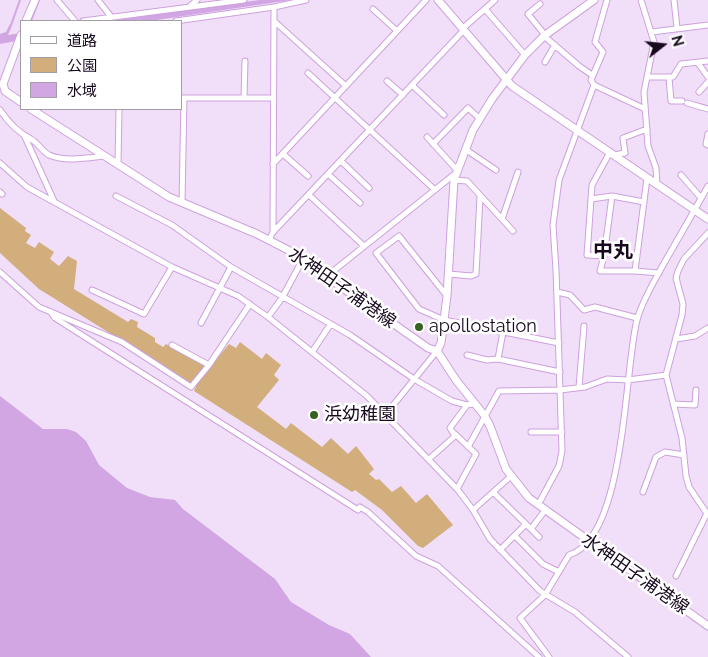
<!DOCTYPE html>
<meta charset="utf-8">
<style>
body{margin:0}
#map{position:relative;width:708px;height:657px;overflow:hidden;background:#f1dff9;font-family:Raleway,"Noto Sans JP",sans-serif}
canvas{display:block}
.legend{position:absolute;left:20px;top:20px;width:162px;height:90px;box-sizing:border-box;background:#fff;border:1px solid #a39da5;margin:0;padding:6px 9px;list-style:none;font-size:15px;color:#19091f}
.legend li{display:flex;align-items:center;gap:10px;height:25px}
.legend b{width:25px;border:1px solid #a39da5}
.north{position:absolute;left:638px;top:20px;width:50px;height:50px;-webkit-text-stroke:4px #fff;paint-order:stroke;rotate:74deg;font-size:14px;font-weight:700;line-height:20px;text-align:center;color:#19091f}
.north::after{content:'';display:block;margin:auto;width:18px;height:22px;background:#19091f;clip-path:polygon(50% 0,100% 100%,50% 72%,0 100%)}
</style>
<div id="map">
<canvas width="708" height="657"></canvas>
<ul class="legend">
<li><b style="height:6px;background:#fff"></b>道路</li>
<li><b style="height:14px;background:#d1ae7b"></b>公園</li>
<li><b style="height:14px;background:#d1a6e2"></b>水域</li>
</ul>
<div class="north">N</div>
</div>
<script>
const ctx = document.querySelector('canvas').getContext('2d');
ctx.lineJoin = 'round';
function fill(path, color) { ctx.fillStyle = color; ctx.fill(path, 'evenodd'); }
function trace(path, color, width, dash) { ctx.strokeStyle = color; ctx.lineWidth = width; ctx.lineCap = dash ? 'butt' : 'round'; ctx.setLineDash(dash || []); ctx.stroke(path); }
function write(font, color, halo, rows, align = 'center') {
  ctx.font = font + ' Raleway,"Noto Sans JP",sans-serif'; ctx.lineWidth = 5; ctx.setLineDash([]); ctx.textBaseline = 'middle'; ctx.strokeStyle = halo; ctx.fillStyle = color; for (const [text, x, y, turn = 0] of rows) {
    ctx.save(); ctx.translate(x, y); ctx.rotate((+turn || 0) * Math.PI / 180); ctx.textAlign = isNaN(turn) ? turn : align; if (halo) ctx.strokeText(text, 0, 0); ctx.fillText(text, 0, 0); ctx.restore();
  }
}
const green = new Path2D(`
 M0 208 26 228 25 231 31 235 26 243 35 248 39 242 54 252 50 259 59 266 68 256 77 261 74 289 128 322 131 319 138 322 137 327 155 338V342L163 347 166 344 209 368 229 344 236 348 240 342 262 359 266 353 281 365 274 375 279 380 257 407 286 429 291 423 322 447 331 438 348 454 356 446 374 469 369 474 376 480 379 479 392 492 401 486 416 503 427 494 453 525 423 548 418 546 382 510 355 490 352 492 194 391 196 387 39 289 0 253Z`);
const water = new Path2D(`
 M260 0H291L150 21H107Z
 M10 24 11 28 8 35 21 33V40L0 44V34L6 32Z
 M0 396 43 429H67L76 432 86 441 99 465 127 488 150 497 175 500 183 509 275 579 291 602 329 625 350 634 371 657H0Z`);
const stream = new Path2D(`
 M31 21 39 0
 M10 28 20 0`);
const street = new Path2D(`
 M57 0 75 21
 M98 0 112 18
 M607 0 595 42 603 52 591 80 594 85 645 109
 M641 0 654 42 644 92 648 146 656 168 657 185
 M674 0 677 28
 M540 4 528 14 545 35
 M189 7 197 0
 M373 9 397 31
 M485 9 525 55
 M83 21 244 0
 M176 21 274 7 306 0
 M274 21 346 86
 M462 29 495 0
 M652 32 708 25
 M544 36 579 66 592 75
 M545 62 555 45
 M698 63 708 77
 M308 73 434 189
 M648 77H673L681 64 708 61
 M669 78 671 101H682
 M387 81 403 95
 M412 85 444 115
 M699 92 708 82
 M182 98H273
 M244 98 245 61
 M687 103 708 109
 M0 110C8 122 19 133 31 139 38 143 42 151 49 155 65 162 87 158 104 156
 M708 134 706 144 708 145
 M25 137 54 201
 M427 137 457 170
 M433 144 468 108 479 118
 M465 149 496 170
 M283 154 308 176
 M614 155 625 153 623 138 647 129
 M341 161 369 188
 M0 163 27 187 172 267 238 296 268 317 367 396 458 490 473 510
 M118 164 119 109
 M273 164 426 0
 M328 174 360 203
 M681 175 701 198
 M454 180 467 181 513 231
 M0 192 2 194
 M309 195 364 246
 M116 196 172 225 231 267 350 335 414 379 452 401 467 405 474 404
 M591 199 592 185 610 152
 M644 202 612 196 591 199 587 255 604 256 600 271H635L659 273
 M182 203 184 98
 M502 219 518 172
 M273 232 463 31
 M708 233 684 259 678 271 676 278 683 304 682 315 666 375 682 438 686 476 689 487 708 515
 M269 240 273 232 274 7
 M604 256 612 196
 M635 271 647 178
 M0 272 39 307 122 342 191 387 209 365 250 304
 M449 274 471 276 476 274 480 197
 M327 276 456 173
 M92 290 144 314 172 267
 M557 292 570 295 584 310 595 307 637 318
 M447 296 399 236 376 253 419 309 444 320 559 343
 M51 312 55 318 358 510 360 507 368 512 416 556 438 566 539 657
 M268 317 282 298 303 259
 M201 323 231 267
 M676 339 695 336 708 328
 M172 345 209 365
 M312 352 330 325
 M467 355 487 360 498 359 560 372
 M498 359 503 332
 M579 387 584 326
 M673 404 695 405 696 390
 M386 414 437 351
 M531 432H562
 M455 434 476 454 457 489
 M468 447 499 391 560 390 585 387 607 379 628 380 666 375
 M429 459 455 436 450 428 467 405
 M510 477 473 510 490 539 540 591 575 612 628 657
 M643 492 656 457 665 452 684 455
 M494 493 531 529 543 513
 M538 505 559 466 562 451 556 270 553 225 559 180 594 85
 M531 529 539 537
 M515 536 543 564 559 572
 M500 550 525 525
 M676 576 707 513
 M549 657 520 618 545 595 569 555C626 538 624 370 637 320 642 301 654 282 663 265 678 239 693 213 708 186`);
const secondary = new Path2D(`
 M438 0 512 86 708 219
 M26 21 35 0
 M21 35 3 84 5 91 21 102
 M31 109 169 197 257 234 290 251 428 348 437 351 456 380 484 415 490 426 506 469 529 498 708 626
 M437 351 441 343 447 296 454 180 473 130 492 99 525 55 544 36 594 0`);
const markers = [
 [419,327,5,"#376320"],
 [314,415,5,"#376320"]
];
const streetNames = [
 ["水神田子浦港線",342,288,35],
 ["水神田子浦港線",635,574,35]
];
const poiNames = [
 ["apollostation",429,327],
 ["浜幼稚園",324,415]
];
const quarterNames = [
 ["中丸",613,251]
];
fill(green, '#d1ae7b');
fill(water, '#d1a6e2');
trace(stream, '#d1a6e2', 2);
trace(street, '#cda1de', 7);
trace(secondary, '#cda1de', 9);
trace(street, '#fff', 5);
trace(secondary, '#fff', 7);
for (const [x, y, r, color] of markers) { const dot = new Path2D(); dot.arc(x, y, r, 0, 2 * Math.PI); ctx.fillStyle = color; ctx.fill(dot); trace(dot, '#fff', 2); }
write('18px', '#19091f', '#fff', streetNames);
write('18px', '#19091f', '#fff', poiNames, 'left');
write('bold 20px', '#19091f', '#fff', quarterNames);
</script>
